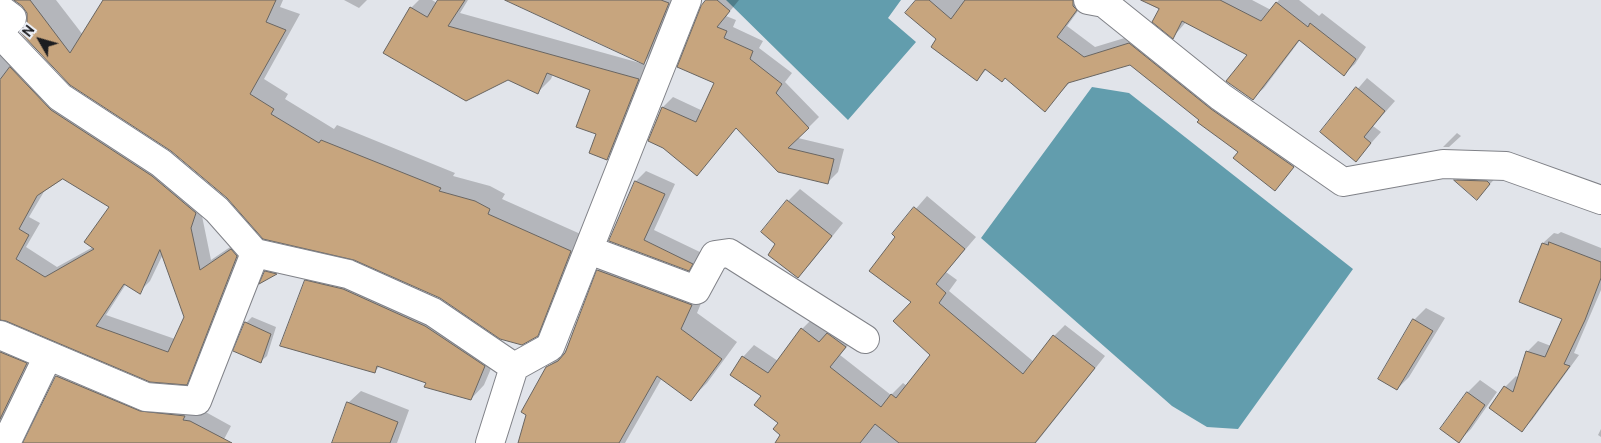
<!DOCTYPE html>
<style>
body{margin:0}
#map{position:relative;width:1601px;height:443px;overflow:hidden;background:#e1e4ea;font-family:Ubuntu,sans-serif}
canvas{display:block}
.north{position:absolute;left:15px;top:15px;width:50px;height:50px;-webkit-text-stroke:4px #eef1f8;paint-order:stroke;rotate:308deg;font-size:14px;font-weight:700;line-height:20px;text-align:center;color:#1c1d20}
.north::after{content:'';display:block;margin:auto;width:18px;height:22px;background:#1c1d20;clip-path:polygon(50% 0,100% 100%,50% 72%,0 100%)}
</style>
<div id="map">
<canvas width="1601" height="443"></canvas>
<div class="north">N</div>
</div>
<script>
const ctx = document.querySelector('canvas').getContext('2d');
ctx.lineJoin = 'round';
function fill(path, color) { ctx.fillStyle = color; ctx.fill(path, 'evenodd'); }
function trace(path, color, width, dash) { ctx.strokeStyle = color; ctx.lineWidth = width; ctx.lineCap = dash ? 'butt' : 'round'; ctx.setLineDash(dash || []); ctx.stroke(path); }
const water = new Path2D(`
 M726 0H901L888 18 916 42 848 120Z
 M1092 87 1129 93 1353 269 1238 429 1207 427 1172 406 981 238Z`);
const shadow = new Path2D(`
 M16 0H56L83 35 104 0H283L280 7 300 14 264 79 288 94 285 99 334 129 337 125 455 173 453 176 490 186 505 194 502 199 585 236 552 320 537 335 440 297 228 197 29 21 28 12Z
 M344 0H367L359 8Z
 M419 0H432L437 3 440 0H468L460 13 651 66 620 145 607 158 598 133 591 89 553 74 551 79 538 92 411 8Z
 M552 0H676L656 50 644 62Z
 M708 0H739L726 16 736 20 733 27 763 41 759 48 792 73 785 82 819 117 798 138 844 149 838 172 828 182 737 127 697 175 664 147 650 140 663 107 673 97 703 111 716 83Z
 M918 0H1086L1067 26 1095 47 1141 33 1304 155 1274 189 1240 151 1131 64 1071 81 1045 110 1005 77 987 69 977 79 938 39Z
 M1141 0H1252L1271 10 1279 0H1299L1319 16 1322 13 1366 47 1355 64 1344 74 1300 40 1264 88 1253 98 1249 54 1186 22 1173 37 1161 6Z
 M0 34 206 201 202 216 211 260 242 239 247 245 198 372 186 383 6 319H0ZM63 178 111 207 93 247 57 267 26 247 40 223 29 217 45 190ZM163 254 186 317 175 339 106 315 126 284 139 292 150 281Z
 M1367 78 1395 101 1373 126 1381 132 1356 160 1321 132Z
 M1457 133 1461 136 1449 147H1443Z
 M1468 168 1502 171 1477 198 1456 180Z
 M646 171 675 184 654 230 702 253 699 259 688 269 610 240 636 181Z
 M800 189 843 223 810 264 798 277 777 244 788 201Z
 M927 196 976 237 946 272 957 280 949 291 1034 362 1054 336 1065 325 1105 356 1036 443H777L782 434 780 422 763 395 743 357 754 345 778 361 802 329 813 318 857 335 840 355 891 395 903 383 907 386 932 355 913 302 897 237 894 234Z
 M1561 232 1601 248V290L1574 353 1579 355 1532 420 1521 431 1505 387 1516 376 1518 378 1527 352 1538 341 1551 346 1564 318 1543 243 1554 233 1558 234Z
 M614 254 707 289 697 313 737 342 707 383 691 399 662 378 625 443H519L547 368 567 349 598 270Z
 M278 259 288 262 276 273 262 282 266 272Z
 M320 267 498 352 484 385 471 399 380 366 374 372 306 281Z
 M1426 308 1445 318 1409 377 1397 389 1414 320Z
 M252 317 276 327 267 356 260 362 246 323Z
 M0 335 37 352 0 443Z
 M68 365 202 410 231 426 222 443H25L57 376Z
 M1480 380 1497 392 1471 429 1459 441 1441 429 1468 392Z
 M361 391 409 410 397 443H333L348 403Z
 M1601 429V437L1598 435Z`);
const building = new Path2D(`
 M14 0H30L70 53 103 0H276L266 22 286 30 250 94 274 109 271 114 319 143 321 140 441 188 439 191 475 201 490 209 488 214 571 251 538 336 522 345 500 339 440 298 354 260 263 239 227 198 171 151 70 85 20 32 27 22V13L22 6Z
 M438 0H465L448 26 639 79 607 160 589 153 596 134 576 127 590 90 547 73 538 94 508 80 466 101 383 53 410 7 427 17Z
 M505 0H661L669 3 644 64Z
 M706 0H717L730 11 717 27 727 31 724 38 753 51 750 59 782 84 776 93 809 128 788 148 834 159 828 184 778 172 736 128 697 176 663 148 648 141 662 107 696 122 714 83 677 67 701 6Z
 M916 0H929L951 19 965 0H1073V6L1077 10 1057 37 1084 57 1129 43 1211 109 1294 167 1275 191 1233 158 1238 152 1197 122 1199 120 1130 65 1068 83 1045 112 1005 78 1002 82 985 69 977 81 931 47 936 39 905 13Z
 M1141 0H1220L1261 21 1276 2 1308 27 1310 23 1356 59 1344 76 1299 40 1253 100 1226 81 1247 55 1182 21 1173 39 1152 22 1159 9Z
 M10 67 51 110 152 176 196 213 191 228 200 270 231 249 237 256 187 385 150 382 6 321 0 320V80ZM63 179 109 207 84 242 94 249 45 277 16 259 29 235 19 229 37 196ZM160 250 184 317 168 352 96 326 124 284 140 294Z
 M1356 87 1385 111 1364 137 1371 143 1356 162 1320 132Z
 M1454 180 1487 181 1490 184 1477 200Z
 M635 181 665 194 644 240 693 264 689 271 609 241Z
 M787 200 832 236 798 278 768 255 775 244 761 232Z
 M914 207 965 249 936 284 946 293 939 303 1023 374 1053 335 1095 368 1035 443H899L875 424 860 443H775L780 435 773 429 778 423 754 405 761 396 730 375 742 356 768 373 801 328 819 342 827 333 846 347 830 367 881 407 891 394 896 398 930 355 893 321 911 302 869 271 895 237 892 234Z
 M1549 242 1601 262V278L1585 320 1564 364 1570 366 1522 432 1489 408 1504 386 1513 392 1526 351 1545 357 1562 319 1519 302 1542 243 1548 245Z
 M597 270 692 305 681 329 722 359 691 401 657 376 619 443H518L526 415 521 412 546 367 558 361 565 353Z
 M265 271 277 274 259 284Z
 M305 280 343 289 425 326 485 366 471 400 424 387 426 383 377 366 375 373 280 346Z
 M1413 319 1433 331 1397 390 1378 379Z
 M245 322 271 334 261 363 233 351Z
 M0 352 27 363 0 419Z
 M56 376 140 411 185 416 183 420 190 421 232 443H23Z
 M1467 392 1485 405 1459 443 1440 429Z
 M347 402 398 422 390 443H332Z`);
const minor = new Path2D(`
 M1088 0 1104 3 1221 97 1343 182 1443 164 1506 166 1601 200
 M0 9 12 18 0 30
 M0 34 60 97 161 163 217 210 255 253 348 274 433 312 514 367
 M589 250 696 290 715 255 729 253 865 339
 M0 335 146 397 197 401 255 253
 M6 443 48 356
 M490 443 514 367 550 347 687 0`);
fill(water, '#629dad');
fill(shadow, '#0003');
fill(building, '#c7a57e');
trace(building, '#696561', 1);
trace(minor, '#808288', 30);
trace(minor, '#fff', 28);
</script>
